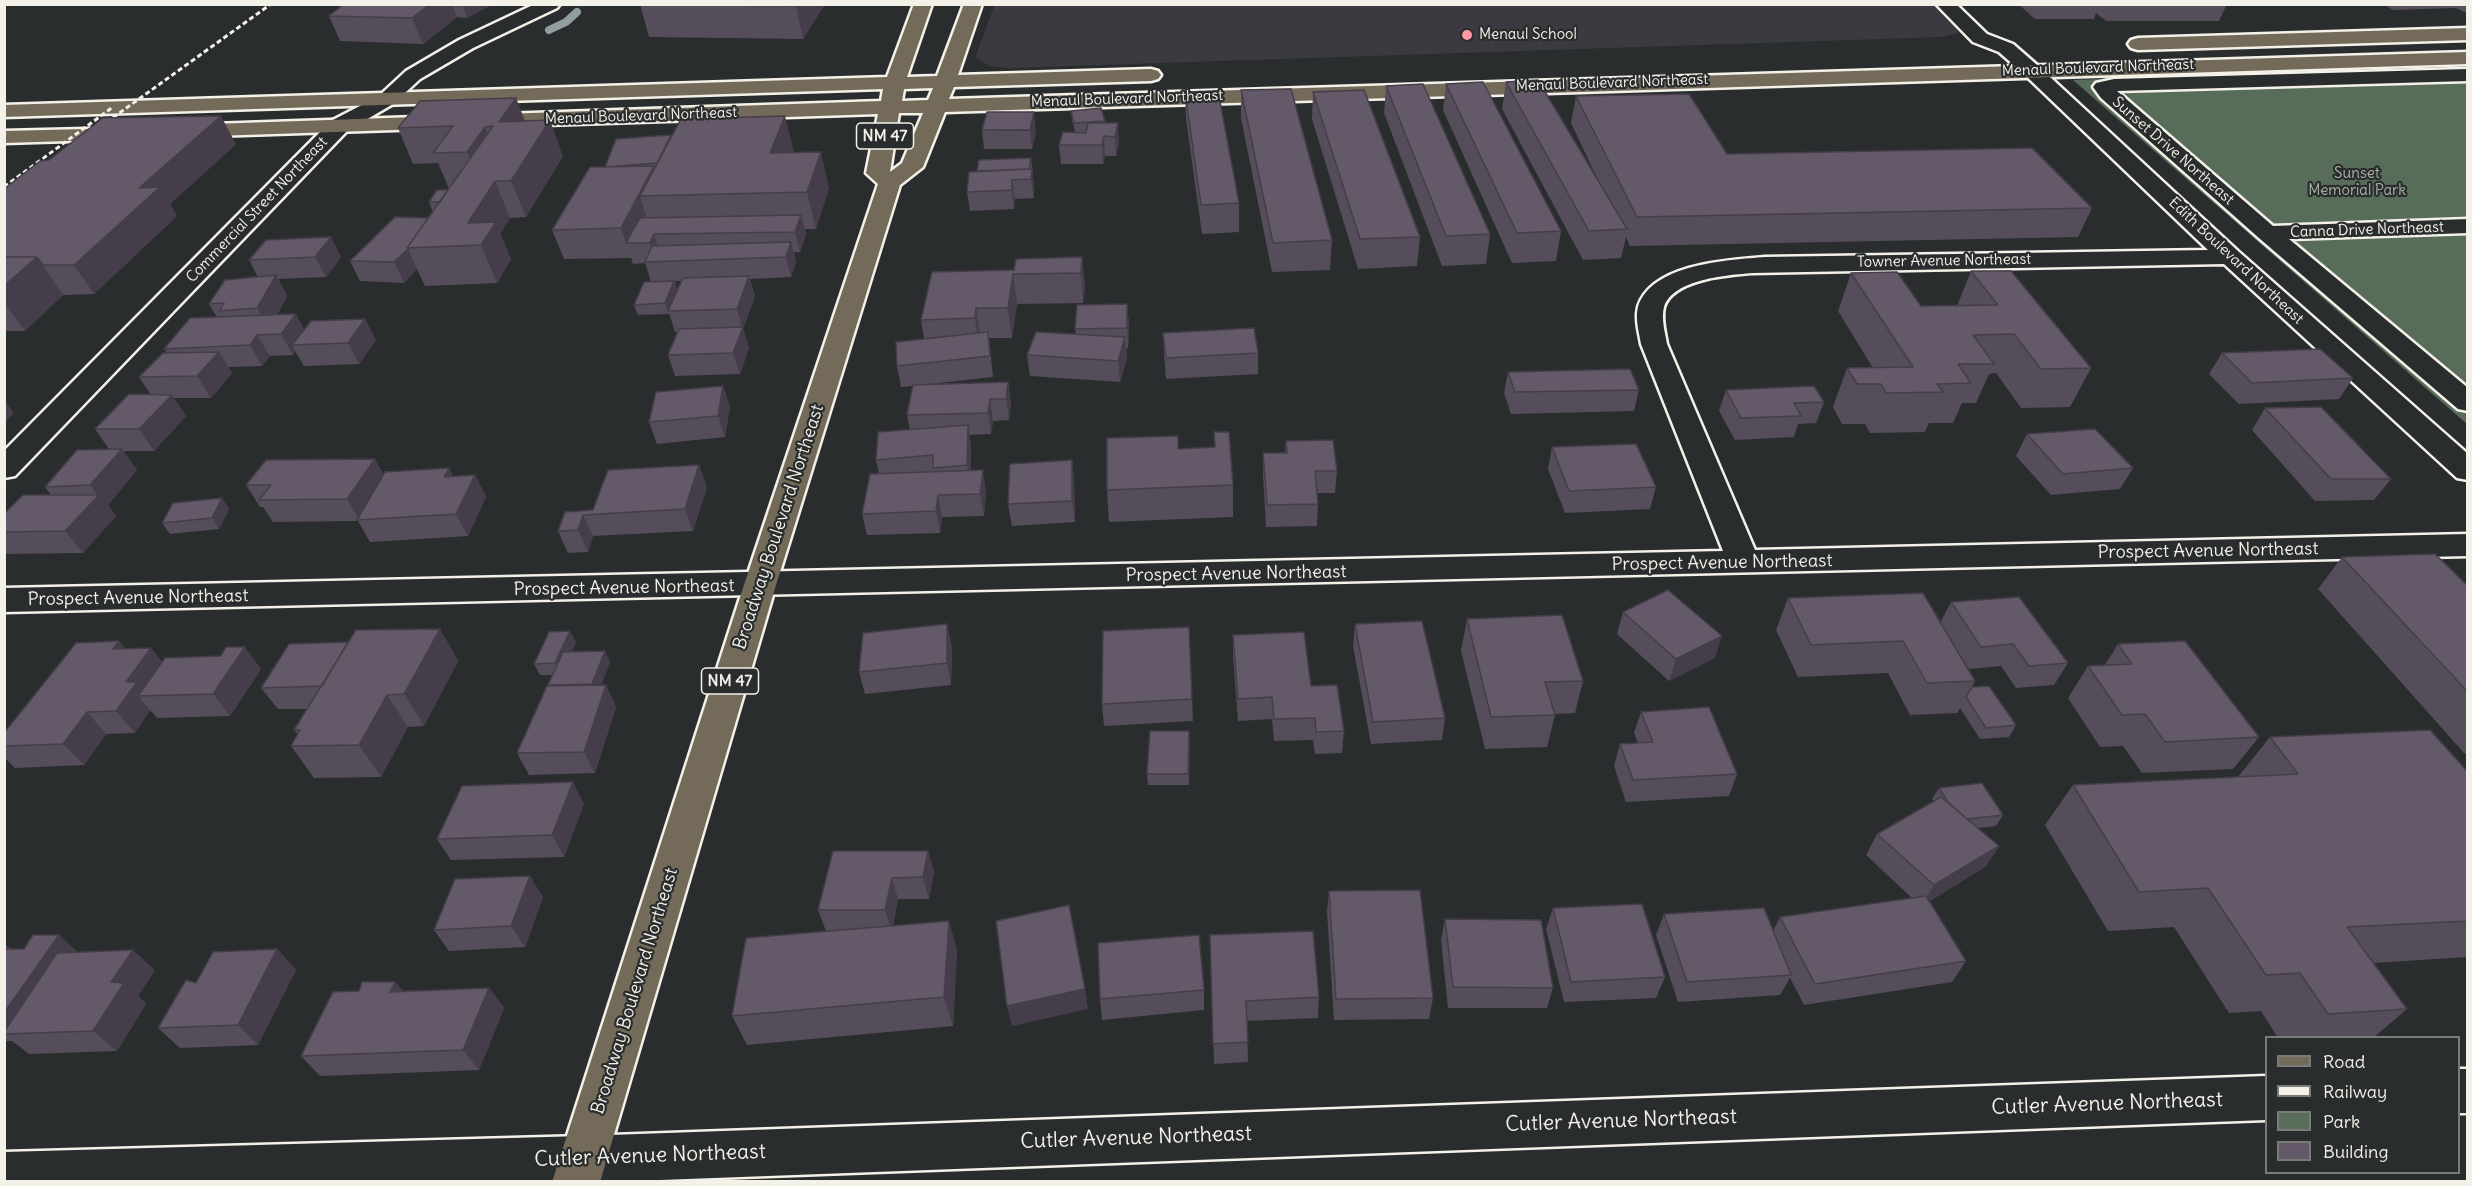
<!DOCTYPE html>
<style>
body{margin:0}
#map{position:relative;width:2472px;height:1186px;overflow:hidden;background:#2a2d2e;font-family:Delius,sans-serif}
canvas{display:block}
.frame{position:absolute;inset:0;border:6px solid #f4f1e8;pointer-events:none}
.legend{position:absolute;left:2265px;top:1036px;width:195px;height:138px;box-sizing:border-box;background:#2a2d2e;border:2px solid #7b7b78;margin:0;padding:8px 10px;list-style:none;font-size:18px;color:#f4f1e8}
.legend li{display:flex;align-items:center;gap:12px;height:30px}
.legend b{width:30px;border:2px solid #7b7b78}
</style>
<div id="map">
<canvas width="2472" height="1186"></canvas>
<div class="frame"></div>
<ul class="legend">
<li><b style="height:8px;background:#746a5a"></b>Road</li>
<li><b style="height:8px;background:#f4f1e8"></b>Railway</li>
<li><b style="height:16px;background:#576d59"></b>Park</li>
<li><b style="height:16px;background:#635969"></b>Building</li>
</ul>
</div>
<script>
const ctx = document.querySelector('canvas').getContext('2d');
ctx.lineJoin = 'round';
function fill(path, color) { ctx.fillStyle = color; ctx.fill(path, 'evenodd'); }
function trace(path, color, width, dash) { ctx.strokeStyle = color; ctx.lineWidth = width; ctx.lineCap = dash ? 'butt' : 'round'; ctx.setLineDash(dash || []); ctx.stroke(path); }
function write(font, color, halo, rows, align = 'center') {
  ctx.font = font + ' Delius,sans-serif'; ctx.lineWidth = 4.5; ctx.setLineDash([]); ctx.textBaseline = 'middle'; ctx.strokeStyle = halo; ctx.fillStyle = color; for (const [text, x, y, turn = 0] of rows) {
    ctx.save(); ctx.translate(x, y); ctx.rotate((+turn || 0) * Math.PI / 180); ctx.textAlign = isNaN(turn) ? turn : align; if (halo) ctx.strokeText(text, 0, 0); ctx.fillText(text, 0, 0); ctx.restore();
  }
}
const built = new Path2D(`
 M995 4H1932L1959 33 1940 37 1009 68 990 66 975 58Z`);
const green = new Path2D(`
 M2467 69V424L2073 80 2126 78Z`);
const stream = new Path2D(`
 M549 30 566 22 577 12`);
const minor = new Path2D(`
 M535 4H560L557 8 473 48 420 79 393 104 347 131 15 476 4 478V451L331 121 379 96 406 71 459 40Z
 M1936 4H1956L1987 34 2013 44 2037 65 2239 252 2468 454V480L2457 478 2224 264 1752 273C1728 275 1673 279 1664 307 1661 319 1665 332 1667 344L1755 550 2468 534V556L4 612V588L1723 551 1641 344C1639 332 1635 319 1638 307 1651 264 1728 260 1765 257L2208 250 2023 73 1999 52 1973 42Z
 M2468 69V81L2117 91 2273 226 2468 219V233L2289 239 2468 388V411L2458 409 2259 238 2101 98 2093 87 2096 83 2114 79Z
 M2458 1069H2468V1113H2458Z
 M2266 1076V1120L607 1182H4V1152L583 1136Z`);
const major = new Path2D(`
 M914 4H932L907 77 937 76 964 4H982L958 75 1151 69 1158 71 1161 75 1158 79 1151 81 954 87 949 99 2468 52V64L945 112 923 167 900 185 776 585 600 1182H552L744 585 878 184 866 173 878 114 183 137 175 136 172 131 175 126 183 125 881 101 883 89 4 117V105L887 77ZM933 88 928 100 902 101 904 89ZM899 113H923L902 163 890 172Z
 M2468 28V40L2138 50 2131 48 2128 44 2131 40 2138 38Z
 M126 128 134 129 137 134 134 139 4 143V131Z`);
const rail = new Path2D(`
 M100 127 271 4
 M4 187 113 107`);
const wall = new Path2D(`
 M344 4H493L467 18 457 17 423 44 340 41 329 16Z
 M640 4H825L803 39 649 37Z
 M2018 4H2227L2219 21H2106L2096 13 2094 19H2035Z
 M2383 4H2468V14L2456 8 2393 10Z
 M1506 82 1599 182 1571 123 1576 96 1727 154 2092 208 2078 237 1630 246 1626 237 1621 258 1583 260 1502 109Z
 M1446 84 1561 231 1556 261 1512 263 1443 110Z
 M1386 86 1490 234 1486 264 1442 266 1384 113Z
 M1241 90 1332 240 1330 270 1272 272 1241 118Z
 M1185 92 1239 203V232L1202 234 1186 119Z
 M1313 92 1420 237 1417 266 1358 269 1312 119Z
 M516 98 525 121 563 156 526 217 510 218 500 234 511 259 497 283 425 286 417 269 404 283 360 281 350 261 428 218 433 212 429 202 449 189 438 163 413 164 398 128Z
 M1071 111 1105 121V123L1119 142 1116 156H1105L1103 164H1061L1059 145 1075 132 1072 120Z
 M982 130 1036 131 1032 149H984Z
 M236 144 170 204 177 216 94 294 63 295 25 331H4V189Z
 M794 152 793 153 829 188 816 229H805L806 235 800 252H794L796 262 791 277 750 279 755 296 743 329 749 348 740 374 675 376 668 355 678 332H675L669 313V314L638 315 634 305 651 282 645 263 633 264 631 258 564 259 552 230 605 167ZM675 281H681L677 290Z
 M1031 158 1034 188V198L1015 199 1014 209 970 211 967 192 977 171Z
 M266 240 341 257 326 277 278 279 287 296 277 315 304 329 376 340 359 364 304 366 295 351 293 355 270 356 262 366 228 367 232 373 211 398H174L186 416 154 451H123L137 470 108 505 116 516 83 553 6 554 4 552V514L51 495 45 487 109 449 95 429 151 395 139 377 167 353 164 349 217 317 209 304 258 277 249 260Z
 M1082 257 1085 287 1083 303 1017 304 1012 338H989L993 377 930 384 1008 382 1011 404 1009 420 993 421 991 434 969 435 971 446V470L986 491 984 516 942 517 940 533 867 535 862 514 879 473 876 460 910 430 907 415 913 386 901 387 897 366 924 339 921 320 1014 270Z
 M1971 271 2091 368 2070 407 2021 408 1996 373 1989 374 1976 403H1962L1953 423H1929L1925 432 1870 433 1865 424H1842L1833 407 1847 368H1873L1838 311 1851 273 1921 306H1957Z
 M1127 304 1129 325 1128 348 1126 349 1127 358 1120 382 1030 376 1027 355 1076 334 1075 329Z
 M1163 333 1258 353V374L1166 379 1164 354Z
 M2222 353 2353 378 2339 399 2239 404 2209 374Z
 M1508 372 1639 390 1634 411 1511 414 1504 393Z
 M723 386 730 407 725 437 657 444 649 422Z
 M1726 390 1824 402 1816 423 1798 424 1794 437 1735 440 1719 411Z
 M2265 408 2391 479 2374 500 2315 501 2252 430Z
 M1214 432 1233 485V517L1109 522 1107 490 1178 449 1214 447Z
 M2027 434 2133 468 2120 489 2051 495 2016 456Z
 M1286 441 1337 471 1335 493H1317L1318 504 1317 526 1266 527 1263 474V453H1285Z
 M1552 447 1656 487 1650 509 1565 513 1548 469Z
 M1072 460 1074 482 1075 522 1012 526 1008 504Z
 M383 474 453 477 475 475 486 497 468 536 370 542 358 521 273 522 263 507H260L246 485Z
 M707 487 693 531 593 536 588 552 568 553 558 531 565 512 593 510Z
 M222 498 229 509 219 529 170 534 162 523Z
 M2342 557 2468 586V754H2465L2318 589Z
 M1788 598 1940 623 1951 602 2068 663 2054 685 2016 688 2001 666 1969 669 1953 644 1975 681 1972 687 2016 725 2009 737 1980 739 1960 708 1957 713 1910 715 1888 673 1798 677 1776 630Z
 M1623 612 1715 658 1669 681 1617 634Z
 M1467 619 1583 681 1575 713 1554 714 1555 715 1547 747 1485 749 1461 651Z
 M1355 624 1445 718 1442 740 1371 744 1353 646Z
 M1189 627 1193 721 1104 726 1102 704Z
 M440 629 458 661 424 726 408 727 381 777 314 778 291 746 298 734 294 730 308 709H278L261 688 348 642Z
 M1233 635 1311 686 1344 731 1342 753 1315 754 1313 740 1274 741 1272 719 1238 721 1233 657Z
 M576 642 571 652 605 651 610 662 601 685H606L616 707 595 773 529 775 517 753 548 686V685L552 675H540L534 664Z
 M2118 644 2259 737 2233 769 2142 773 2123 746 2100 747 2068 698 2088 666 2105 665Z
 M952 646 951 685 865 694 859 672Z
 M151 648 162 662 261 669 230 716 157 718 150 710 135 733 106 734 84 765 15 768 4 757V733L125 649Z
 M1641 712 1737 774 1729 796 1626 802 1614 766 1620 744 1638 743 1634 733Z
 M2270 737 2468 772V957L2372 963 2407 1009 2373 1038H2278L2261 1011 2229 1013 2174 927 2108 931 2045 825 2073 785 2238 777Z
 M1190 742 1189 785H1148L1147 774Z
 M1939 788 2003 815 1996 826 1978 828 1999 846 1985 867 1930 901 1966 961 1952 982 1804 1005 1790 978 1780 995 1678 1002 1656 935 1664 914 1773 931 1780 917 1912 898 1866 855 1877 834 1934 801 1932 799Z
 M584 804 564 857 451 860 437 839Z
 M928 851 934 872 929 899H898L893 926 949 921 957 951 953 1026 747 1045 732 1016 826 931 818 910Z
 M1329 891 1433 998 1429 1019 1334 1020 1327 912Z
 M543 897 525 947 449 951 434 930Z
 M1553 908 1665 977 1656 998 1564 1002 1546 929Z
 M1445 919 1553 988 1547 1008H1448L1441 940Z
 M59 935 77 952 155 970 138 996 146 1004 117 1051 29 1054 12 1041H4V943L11 949H24Z
 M1210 935 1319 997 1318 1018 1247 1021 1248 1062 1214 1064Z
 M277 949 296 970 258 1045 180 1048 158 1028 196 983Z
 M395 982 403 991 489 988 504 1008 479 1070 320 1076 301 1056 359 991Z
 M1204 990V1010L1102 1020 1100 999Z`);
const shadedWall = new Path2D(`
 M430 4H452L457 17 423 44 412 18Z
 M462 4H493L467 18Z
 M797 4H825L803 39 796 6Z
 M516 98 529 133 499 122Z
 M1034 112 1036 131 1032 149 1030 130Z
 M221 116 236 144 170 204 177 216 94 294 74 265 139 188Z
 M785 116 794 152 779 189 770 153Z
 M550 120 563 156 526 217 511 181Z
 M1118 123 1119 142 1116 156 1115 137Z
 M485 127 499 162 482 188 467 152Z
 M1104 136 1105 156 1103 164 1102 145Z
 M821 152 829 188 816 229 807 192Z
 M654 166 663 194 640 196 648 222 626 243 631 258 621 228Z
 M1032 169 1034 188V198L1031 179Z
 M1012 180 1015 199 1014 209 1012 190Z
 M495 181 510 218 500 234 511 259 497 283 481 245 468 223Z
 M801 215 806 235 800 252 795 232Z
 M654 234 661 255 656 261 650 243Z
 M331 237 341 257 326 277 315 257Z
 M791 242 796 262 791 277 786 257Z
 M408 249 417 269 404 283 394 262Z
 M37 257 63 295 25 331 4 302V286Z
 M1082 257 1085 287 1083 303 1081 273Z
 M1013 274 1017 304 1012 338 1008 308Z
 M276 275 287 296 269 328 257 308Z
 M749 276 755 296 743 329 749 348 740 374 733 353 742 327 737 309Z
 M674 281 678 291 668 311 669 314 665 303Z
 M1127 304 1129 325 1128 348 1127 328Z
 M976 308 981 339 979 349 975 318Z
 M296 314 307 335 292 345 295 351 293 355 281 334Z
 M365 319 376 340 359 364 348 343Z
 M257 335 270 356 262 366 250 345Z
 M1125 337 1127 358 1120 382 1118 361Z
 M219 352 232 373 211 398 197 376Z
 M1008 382 1011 404 1009 420 1006 399Z
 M723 386 730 407 725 437 718 416Z
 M172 395 186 416 154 451 139 429Z
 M990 399 993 421 991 434 988 413Z
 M4 400 14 413 4 423Z
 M968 425 971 446V486L967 465Z
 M122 449 137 470 108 505 116 516 83 553 65 531 98 496 90 485Z
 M375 459 387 481 359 520 347 499Z
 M1072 460 1074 482 1075 522 1072 501Z
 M699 465 707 487 693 531 685 509Z
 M449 468 460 490 444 477Z
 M983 470 986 491 984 516 980 494Z
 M475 475 486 497 468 536 456 514Z
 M938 495 942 517 940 533 936 511Z
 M222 498 229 509 219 529 212 518Z
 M583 515 593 536 588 552 578 530Z
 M947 624 952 646 951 685 947 663Z
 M440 629 458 661 424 726 404 694Z
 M570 631 576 642 561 674 555 663Z
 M1722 636 1715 658 1669 681 1676 659Z
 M119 641 137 663 113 649Z
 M245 647 261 669 230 716 213 694Z
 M151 648 168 670 138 696 150 710 135 733 116 711 126 682Z
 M605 651 610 662 597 695 592 684Z
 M606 685 616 707 595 773 584 752Z
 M387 695 408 727 381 777 359 745Z
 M87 712 106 734 84 765 63 744Z
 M1189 731 1190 742 1189 785 1188 774Z
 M573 782 584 804 564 857 552 835Z
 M1999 846 1985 867 1921 906 1934 885Z
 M928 851 934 872 929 899 923 877Z
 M530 876 543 897 525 947 511 926Z
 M892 878 898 899 892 931 885 910Z
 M949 921 957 951 953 1026 944 997Z
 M59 935 82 956 15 1034 4 1025V1013Z
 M4 943 21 958 4 964Z
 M277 949 296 970 258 1045 238 1025Z
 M133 950 155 970 138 996 146 1004 117 1051 93 1031 111 982Z
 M395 982 412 1003 390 992Z
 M489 988 504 1008 479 1070 463 1050Z
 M1085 989 1088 1009 1012 1026 1007 1006Z`);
const building = new Path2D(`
 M344 4H430L412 18 329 16Z
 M662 4H797L796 6Z
 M1538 80 1627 229 1589 231 1506 82Z
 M1483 82 1561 231 1517 233 1446 84Z
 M1423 84 1490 234 1446 236 1386 86Z
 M1291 89 1332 240 1273 243 1241 90Z
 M1364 90 1420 237 1360 239 1313 92Z
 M1218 91 1239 203 1201 205 1185 92Z
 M1689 94 1727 154 2032 148 2092 208 1637 217 1576 96Z
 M516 98 499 122 550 120 511 181H495L468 223 496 222 481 245 407 248 493 126 485 127 467 152 433 153 453 126 398 128 420 101Z
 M1101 108 1105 121 1074 123 1071 111Z
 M987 112H1034L1030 130H982Z
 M221 116 139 188 160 187 74 265H43L37 257H4V189L40 161 49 160 103 118Z
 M785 116 770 153 821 152 807 192 640 196 681 119Z
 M1088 123H1118L1115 137 1104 136 1102 145H1059L1063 132 1086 133Z
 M671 135 657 163 605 167 616 139Z
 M1031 158 1029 169 977 171 979 160Z
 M654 166 621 228 552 230 590 167Z
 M1032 169 1031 179 1012 180V190L967 192 969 172Z
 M437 190H448L440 202H429Z
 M801 215 795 232 654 234 650 243H626L640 218Z
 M395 217 428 218 407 248 408 249 394 262 350 261Z
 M331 237 315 257 249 260 266 240Z
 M791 242 786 257 645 262 652 246Z
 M4 257H37L4 286Z
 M1082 257 1081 273 1013 274 1008 308H976L975 318 921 320 932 272 1014 270 1016 259Z
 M1971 271H2011L2091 368 2041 369 2014 334 1973 335 1994 364H1958L1971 383 1937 384 1943 392 1886 393 1881 384H1857L1847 368 1913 367 1851 273 1897 272 1921 306 1998 305Z
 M276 275 257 308 219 311 224 303 209 304 225 280Z
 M749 276 737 309 668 311 683 278Z
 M674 281 665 303 634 305 644 282Z
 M1127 304V328L1075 329 1077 305Z
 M296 314 281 334 257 335 250 345 164 349 190 318Z
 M365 319 348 343 292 345 311 321Z
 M743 327 733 353 668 355 679 329Z
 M1254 328 1258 353 1166 358 1163 333Z
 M988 332 990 356 897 366 896 342Z
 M1036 332 1125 337 1118 361 1027 355Z
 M2320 349 2353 378 2252 383 2222 353Z
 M219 352 197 376 139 377 163 353Z
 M1630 369 1639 390 1515 392 1508 372Z
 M1008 382 1006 399H990L988 413 907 415 913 385Z
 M723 386 718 416 649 422 656 392Z
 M1814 386 1824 402 1794 403 1801 416 1741 418 1726 390Z
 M129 394 172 395 139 429H95Z
 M2321 407 2391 479H2331L2265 408Z
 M968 425 967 465 933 468V455L876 460 878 432Z
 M2095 429 2133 468 2063 474 2027 434Z
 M1214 432H1229L1233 485 1107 490V438L1178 436V449L1215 447Z
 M1333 440 1337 471H1315L1318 504 1267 505 1263 453H1287L1286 441Z
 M1636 444 1656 487 1569 491 1552 447Z
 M122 449 90 485 45 487 77 450Z
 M375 459 347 499 259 500 271 485H246L266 460Z
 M1072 460V501L1008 504 1010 464Z
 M699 465 685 509 583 515 578 530 558 531 565 512 593 510 608 470Z
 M449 468 444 477 475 475 456 514 357 520 385 472Z
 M983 470 980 494 938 495 936 511 862 514 870 474Z
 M23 495H99L65 531 4 532V514Z
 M222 498 212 518 162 523 173 503Z
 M2435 554 2468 586V692L2342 557Z
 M1668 590 1722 636 1676 659 1623 612Z
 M1923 593 1975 681 1927 683 1903 641 1811 645 1788 598Z
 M2019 597 2068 663 2029 666 2013 644 1981 647 1951 602Z
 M1562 615 1583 681 1545 682 1555 715 1491 717 1467 619Z
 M1422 621 1445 718 1373 722 1355 624Z
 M947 624V663L859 672 863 633Z
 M1189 627 1192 699 1102 704 1103 631Z
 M440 629 404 694 387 695 359 745 291 746 300 730H294L356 630Z
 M570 631 555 663 534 664 549 632Z
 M1304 632 1311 686 1337 685 1344 731 1316 732 1315 718 1274 719 1272 697 1238 699 1233 635Z
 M119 641 113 649 151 648 126 682H137L116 711 87 712 63 744 4 746V733L76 643Z
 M2185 641 2259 737 2165 742 2145 714 2122 715 2088 666 2132 664 2118 644Z
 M348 642 322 686 261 688 289 644Z
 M226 647H245L213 694 138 696 165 658 221 656Z
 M605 651 592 684 548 685 563 652Z
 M606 685 584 752 517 753 547 686Z
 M1989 686 2016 725 1986 728 1966 697 1972 687Z
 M1709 707 1737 774 1633 780 1620 744 1653 742 1641 712Z
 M2430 730 2468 772V921L2347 927 2407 1009 2328 1014 2300 973 2266 975 2208 888 2139 892 2073 785 2298 774 2270 737Z
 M1150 731H1189L1188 774H1147Z
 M573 782 552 835 437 839 462 786Z
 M1982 783 2003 815 1967 819 1948 802 1939 788Z
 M1941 797 1999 846 1934 885 1877 834Z
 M833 851H928L923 877 892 878 885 910H818Z
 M530 876 511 926 434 930 455 879Z
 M1420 890 1433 998 1336 999 1329 891Z
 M1926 896 1966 961 1815 984 1780 917Z
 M1642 904 1665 977 1571 982 1553 908Z
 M1069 905 1085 989 1007 1006 996 921Z
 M1764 908 1791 975 1687 982 1664 914Z
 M1445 919 1541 920 1553 988 1453 987Z
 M949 921 944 997 732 1016 746 938Z
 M1313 931 1319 997 1246 1001 1248 1042 1213 1044 1210 935Z
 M33 935H59L4 1013V949H24Z
 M1199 935 1204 990 1100 999 1098 943Z
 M277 949 238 1025 158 1028 186 980 196 983 213 952Z
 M133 950 111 982 124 983 93 1031 4 1034V1032L57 953Z
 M362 982H395L390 992 489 988 463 1050 301 1056 333 992 359 991Z`);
const markers = [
 [1467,35,6,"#ff9aa2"]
];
const farPoinames = [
 ["Menaul School",1479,35]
];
const farStreetnames = [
 ["Menaul Boulevard Northeast",2098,68,-2],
 ["Menaul Boulevard Northeast",1612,83,-2],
 ["Menaul Boulevard Northeast",1127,99,-2],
 ["Menaul Boulevard Northeast",641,116,-2],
 ["Sunset Drive Northeast",2173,151,41],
 ["Commercial Street Northeast",257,210,-46],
 ["Canna Drive Northeast",2367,230,-2],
 ["Towner Avenue Northeast",1944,261,-1],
 ["Edith Boulevard Northeast",2236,261,43]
];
const farParknames = [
 ["Sunset",2357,174],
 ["Memorial Park",2357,191]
];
const shields = [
 [885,136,57],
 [730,681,57]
];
const shieldNames = [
 ["NM 47",885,136],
 ["NM 47",730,681]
];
const streetNames = [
 ["Broadway Boulevard Northeast",779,527,-72],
 ["Prospect Avenue Northeast",2208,551,-1],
 ["Prospect Avenue Northeast",1722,563,-1],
 ["Prospect Avenue Northeast",1236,574,-1],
 ["Prospect Avenue Northeast",624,588,-1],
 ["Prospect Avenue Northeast",138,598,-1],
 ["Broadway Boulevard Northeast",635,991,-73]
];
const nearStreetnames = [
 ["Cutler Avenue Northeast",2107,1104,-2],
 ["Cutler Avenue Northeast",1621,1121,-2],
 ["Cutler Avenue Northeast",1136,1138,-2],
 ["Cutler Avenue Northeast",650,1156,-2]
];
fill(built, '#3b3a40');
fill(green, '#576d59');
trace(stream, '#909ea2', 8);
trace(minor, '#f4f1e8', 5);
trace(major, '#f4f1e8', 5);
fill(minor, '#2a2d2e');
fill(major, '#746a5a');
trace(rail, '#f4f1e8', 3, [5, 3]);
fill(wall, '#554d5a');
fill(shadedWall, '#453e4a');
fill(building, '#635969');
trace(building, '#453e4a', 1.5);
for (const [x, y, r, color] of markers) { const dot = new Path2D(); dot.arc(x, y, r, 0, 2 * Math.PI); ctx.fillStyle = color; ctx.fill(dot); trace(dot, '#2a2d2e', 2); }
write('15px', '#f4f1e8', '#2a2d2e', farPoinames, 'left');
write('15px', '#f4f1e8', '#2a2d2e', farStreetnames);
write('15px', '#adb6a8', '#2a2d2e', farParknames);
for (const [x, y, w] of shields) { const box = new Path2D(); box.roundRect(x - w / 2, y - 13, w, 26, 4.5); ctx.fillStyle = '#2a2d2e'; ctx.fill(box); trace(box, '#f4f1e8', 1.5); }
write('bold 16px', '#f4f1e8', null, shieldNames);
write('18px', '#f4f1e8', '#2a2d2e', streetNames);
write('21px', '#f4f1e8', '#2a2d2e', nearStreetnames);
</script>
